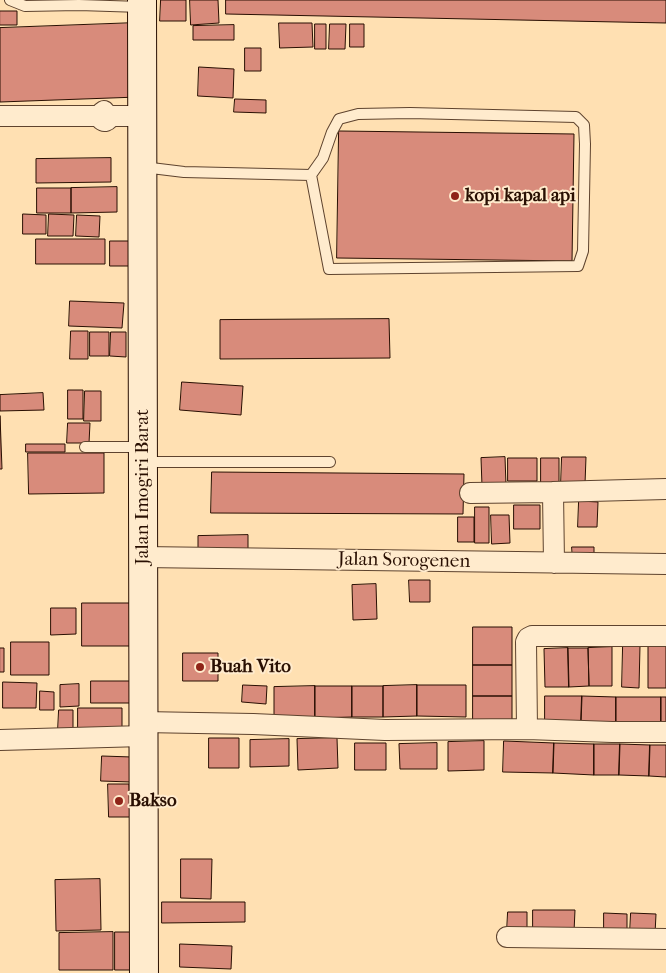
<!DOCTYPE html>
<style>
body{margin:0}
canvas{display:block;background:#ffe0b2}
</style>
<canvas width="666" height="973"></canvas>
<script>
const ctx = document.querySelector('canvas').getContext('2d');
ctx.lineJoin = 'round';
function fill(path, color) { ctx.fillStyle = color; ctx.fill(path, 'evenodd'); }
function trace(path, color, width, dash) { ctx.strokeStyle = color; ctx.lineWidth = width; ctx.lineCap = dash ? 'butt' : 'round'; ctx.setLineDash(dash || []); ctx.stroke(path); }
function write(font, color, halo, rows, align = 'center') {
  ctx.font = font + ' "IM FELL French Canon",serif'; ctx.lineWidth = 4; ctx.setLineDash([]); ctx.textBaseline = 'middle'; ctx.strokeStyle = halo; ctx.fillStyle = color; for (const [text, x, y, turn = 0] of rows) {
    ctx.save(); ctx.translate(x, y); ctx.rotate((+turn || 0) * Math.PI / 180); ctx.textAlign = isNaN(turn) ? turn : align; if (halo) ctx.strokeText(text, 0, 0); ctx.fillText(text, 0, 0); ctx.restore();
  }
}
const building = new Path2D(`
 M161 0H186V21H160Z
 M190 0H218L219 23 191 25Z
 M226 0H666V23L226 14Z
 M0 11H17V25H0Z
 M135 23 138 97 0 102V28Z
 M279 23H312L313 47 280 48Z
 M315 24H326V49H315Z
 M330 24H346L345 49H329Z
 M350 24H364V47H350Z
 M234 25V40H193V26Z
 M245 48H261V71H245Z
 M199 67 234 69 233 98 198 96Z
 M235 99 266 100V113L234 112Z
 M339 131 574 134 572 261 337 258Z
 M111 158V182L36 183V159Z
 M117 187V212L71 213V188Z
 M37 188H71V213H37Z
 M23 214 46 215V234H23Z
 M49 214 74 215 73 236H48Z
 M77 215 100 216 99 237 76 236Z
 M36 239H105V264H36Z
 M110 241H133L132 266H110Z
 M70 301 124 303 122 328 69 326Z
 M389 319 390 358 220 359V320Z
 M71 331H88V359H70Z
 M90 332H109V356H90Z
 M111 332H126V357L110 356Z
 M182 382 243 386 241 415 180 410Z
 M68 390H83V419H68Z
 M85 391H101V421H84Z
 M43 393 44 410 0 411V395Z
 M0 416 2 469H0Z
 M68 423H90L89 443H67Z
 M26 444H65V452H26Z
 M28 453H104V493L29 494Z
 M505 457 506 485 482 486 481 458Z
 M562 457H586L585 484H561Z
 M508 458H537V481H508Z
 M541 458H559V483H541Z
 M212 472 464 474 463 514 211 513Z
 M579 501 598 502 597 527H578Z
 M514 505H540V529H514Z
 M475 507H489V543H475Z
 M491 515H509L510 543 492 544Z
 M458 517H474V542H458Z
 M248 535V553H198V536Z
 M572 547H594V561H573Z
 M409 580H430V602H410Z
 M376 584 377 619 353 620 352 585Z
 M82 603H135V646H82Z
 M51 608H76V634L51 635Z
 M473 627H512V665H473Z
 M11 642H49V675H11Z
 M666 645V688H648V646Z
 M623 646H640L639 688 622 687Z
 M612 647V686H589L588 648Z
 M0 648H4V672H0Z
 M568 648H588L589 686 569 687Z
 M568 648 569 687H545L544 649Z
 M183 653H218V681H183Z
 M473 665H512V696H473Z
 M91 681H131V703H91Z
 M3 682 37 683 36 708H3Z
 M79 684V706L60 707V685Z
 M243 685 267 686 266 704 242 702Z
 M417 685V716L383 717V686Z
 M417 685H466V717L417 716Z
 M315 686H352V717L315 718Z
 M315 686V718H274V687Z
 M352 686H383V717H352Z
 M40 691 54 692V710H40Z
 M473 696H512V720H473Z
 M545 696H582L581 724 545 723Z
 M582 696 616 697V724H581Z
 M616 697H661V725L616 724Z
 M661 697H666V725H661Z
 M78 708H122V731L78 730Z
 M59 710H73V730H58Z
 M209 738H239V768H209Z
 M337 738 338 768 298 770 297 739Z
 M289 739V766L250 767V740Z
 M484 741V770L448 771V742Z
 M504 741 554 743 553 773 503 772Z
 M355 743H386V770H355Z
 M437 743V769H400L399 744Z
 M554 743 594 744V775L553 773Z
 M594 744H620L619 775H594Z
 M620 744 650 745 649 776 619 775Z
 M650 745H666V777L649 776Z
 M102 756 132 757 131 782 101 781Z
 M108 784H129L130 817H109Z
 M181 859H212L211 899 181 898Z
 M100 879 101 930 56 931 55 880Z
 M162 902H245V922L162 923Z
 M533 910H575L574 932 533 931Z
 M508 912H527V932L507 931Z
 M604 913 627 914V933H604Z
 M631 913 656 914 655 934 630 933Z
 M113 932V970H59V933Z
 M115 932H135V970H115Z
 M180 944 232 946 231 969 180 967Z`);
const service = new Path2D(`
 M10 0 25 6 79 5 141 7
 M143 167 184 172 311 175 323 158 332 132 339 119 358 114 410 113 576 117 584 125 585 144 583 251 578 266 329 269 311 175
 M85 447H142
 M144 462H330`);
const minor = new Path2D(`
 M104 111C94 117 106 127 110 116H142
 M0 116H100
 M553 492 666 489
 M470 493 553 492 554 563
 M143 557 666 564
 M143 722 253 724 385 730 527 729 612 732H666
 M527 729 526 642 528 638 532 636H666
 M0 740 143 736
 M507 937 666 939`);
const secondary = new Path2D(`
 M142 0 144 973`);
const markers = [
 [455,196,5,"#8f2418"],
 [200,667,5,"#8f2418"],
 [119,801,5,"#8f2418"]
];
const poiNames = [
 ["kopi kapal api",465,196],
 ["Buah Vito",210,667],
 ["Bakso",129,801]
];
const streetNames = [
 ["Jalan Imogiri Barat",143,487,-90],
 ["Jalan Sorogenen",404,561,1]
];
fill(building, '#d88b7b');
trace(building, '#290f02', 1);
trace(service, '#5e432e', 12);
trace(minor, '#5e432e', 22);
trace(secondary, '#290f02', 30);
trace(service, '#ffebcd', 10);
trace(minor, '#ffebcd', 20);
trace(secondary, '#ffebcd', 28);
for (const [x, y, r, color] of markers) { const dot = new Path2D(); dot.arc(x, y, r, 0, 2 * Math.PI); ctx.fillStyle = color; ctx.fill(dot); trace(dot, '#ffebcd', 2); }
write('bold 19px', '#290f02', '#ffebcd', poiNames, 'left');
write('19px', '#290f02', '#ffebcd', streetNames);
</script>
